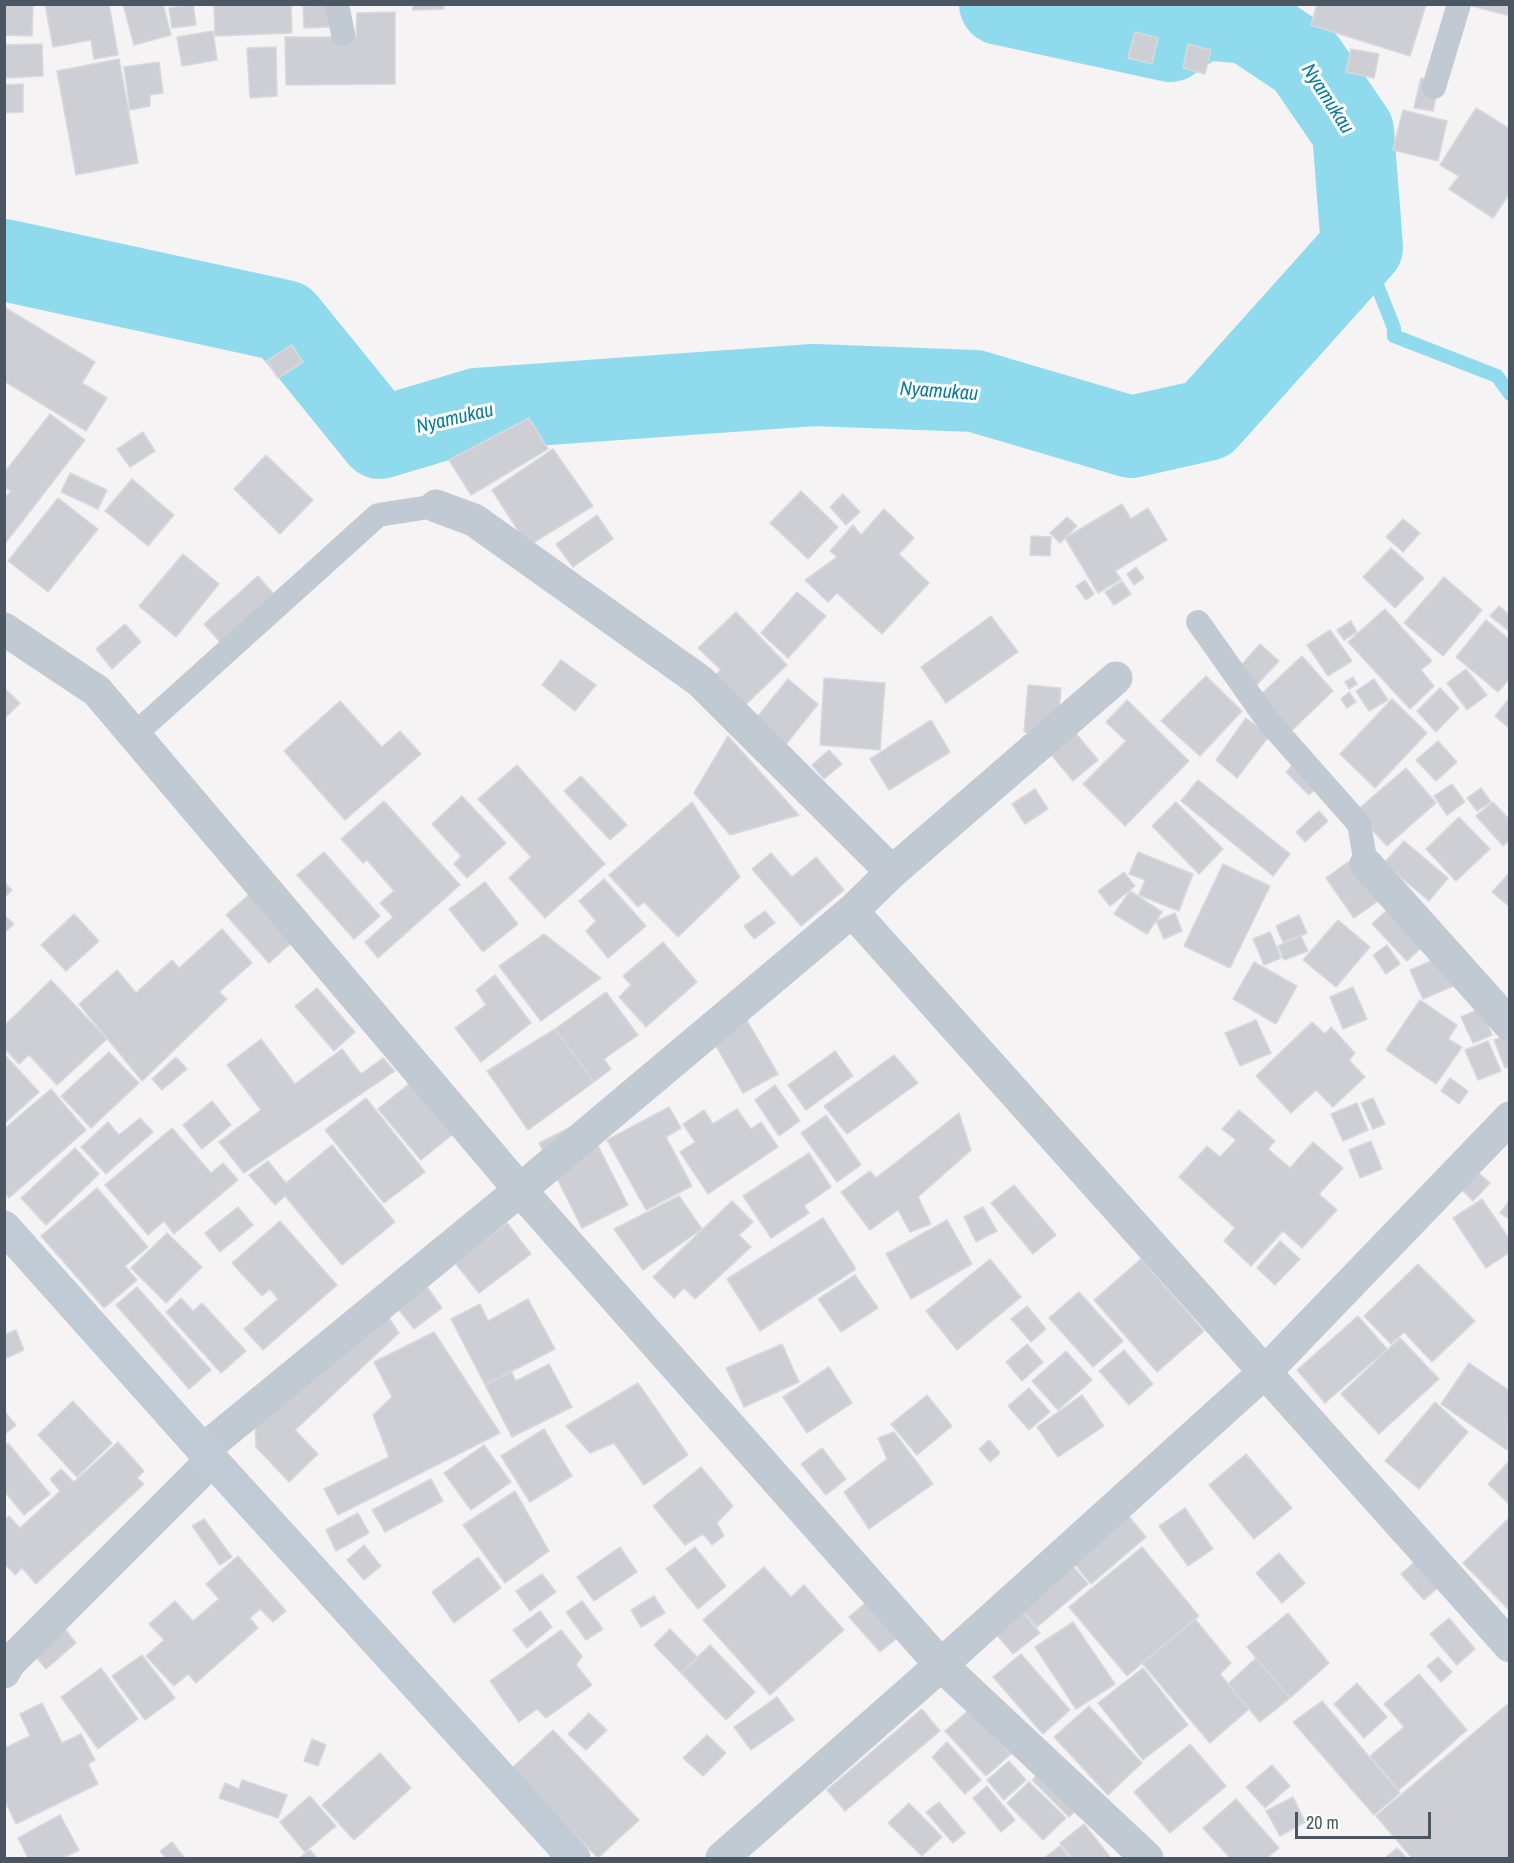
<!DOCTYPE html>
<style>
body{margin:0}
#map{position:relative;width:1514px;height:1863px;overflow:hidden;background:#f5f3f3;font-family:"Archivo Narrow",sans-serif}
canvas{display:block}
.frame{position:absolute;inset:0;border:6px solid #4a5661;pointer-events:none}
.scale{position:absolute;left:1295px;top:1812px;width:136px;height:27px;box-sizing:border-box;border:3px solid #4a5661;border-top:0;padding-left:8px;font-size:18px;line-height:21px;white-space:nowrap;color:#4a5661;-webkit-text-stroke:4px #fff;paint-order:stroke}
</style>
<div id="map">
<canvas width="1514" height="1863"></canvas>
<div class="frame"></div>
<div class="scale">20 m</div>
</div>
<script>
const ctx = document.querySelector('canvas').getContext('2d');
ctx.lineJoin = 'round';
function trace(path, color, width, dash) { ctx.strokeStyle = color; ctx.lineWidth = width; ctx.lineCap = dash ? 'butt' : 'round'; ctx.setLineDash(dash || []); ctx.stroke(path); }
function fill(path, color) { ctx.fillStyle = color; ctx.fill(path, 'evenodd'); }
function write(font, color, halo, rows, align = 'center') {
  ctx.font = font + ' "Archivo Narrow",sans-serif'; ctx.lineWidth = 6; ctx.setLineDash([]); ctx.textBaseline = 'middle'; ctx.strokeStyle = halo; ctx.fillStyle = color; for (const [text, x, y, turn = 0] of rows) {
    ctx.save(); ctx.translate(x, y); ctx.rotate((+turn || 0) * Math.PI / 180); ctx.textAlign = isNaN(turn) ? turn : align; if (halo) ctx.strokeText(text, 0, 0); ctx.fillText(text, 0, 0); ctx.restore();
  }
}
const stream = new Path2D(`
 M1362 247 1394 328V336L1497 376 1510 394`);
const river = new Path2D(`
 M4 260 285 321 380 438 477 409 814 385 975 391 1131 437 1207 420 1362 247 1353 131 1305 61 1248 23 1202 19 1170 41 1000 4`);
const building = new Path2D(`
 M4 4H33L32 36 4 35Z
 M45 4H109L118 55 94 59 91 40 53 47Z
 M123 4H163L171 35 134 45Z
 M193 4 196 25 172 28 169 8Z
 M214 4H291L292 33 215 36Z
 M326 4 348 26 304 28 303 6Z
 M413 4H444V9L413 10Z
 M1317 4H1425L1426 5 1410 56 1311 25Z
 M1510 4 1507 15 1468 5Z
 M395 12V84L286 85 285 37H356L357 13Z
 M213 31 217 60 182 66 177 37Z
 M1135 32 1158 38 1152 64 1128 58Z
 M42 44 43 76 4 78V45Z
 M1188 44 1211 50 1205 74 1183 68Z
 M276 47 277 96 250 98 247 48Z
 M1351 49 1379 54 1374 78 1346 72Z
 M119 59 138 163 76 175 57 71Z
 M159 62 163 93 150 95V106L130 110 124 67Z
 M1421 78 1439 82 1433 111 1414 108Z
 M23 84V112L4 113V85Z
 M1476 108 1510 129V193L1493 218 1449 189 1459 176 1440 165Z
 M1403 110 1447 121 1438 161 1393 150Z
 M4 307 95 362 82 383 107 398 86 431 4 381Z
 M292 345 303 362 278 378 267 361Z
 M50 414 85 440 4 545V499L11 491 4 487V473Z
 M529 418 548 449 471 495 449 460Z
 M143 432 155 451 130 467 117 449Z
 M553 449 593 506 528 546 492 490Z
 M266 455 313 500 280 534 234 489Z
 M70 473 107 490 98 509 61 492Z
 M132 479 174 515 148 546 105 511Z
 M801 491 838 527 808 559 770 523Z
 M843 494 860 512 846 525 830 507Z
 M58 498 98 529 48 592 8 561Z
 M1122 504 1131 519 1148 508 1167 540 1115 571 1121 579 1098 593 1065 538Z
 M884 509 914 538 899 554 929 583 882 634 837 593 828 602 805 580 837 557 830 551 853 525 861 535Z
 M597 515 613 539 573 567 556 544Z
 M1067 517 1077 526 1060 543 1050 533Z
 M1403 519 1420 533 1403 552 1386 537Z
 M1031 536 1051 537 1050 556 1030 555Z
 M1391 548 1424 578 1395 608 1363 577Z
 M183 554 219 584 176 637 139 606Z
 M1136 567 1144 578 1134 585 1127 574Z
 M258 576 280 601 227 650 204 624Z
 M1444 577 1482 610 1443 656 1404 623Z
 M1085 580 1094 594 1086 600 1076 586Z
 M1122 581 1131 594 1114 605 1105 592Z
 M797 592 826 616 788 658 761 633Z
 M1499 606 1510 615V632L1490 616Z
 M1385 609 1432 661 1421 670 1434 686 1410 709 1348 642Z
 M736 612 787 665 739 711 709 680 721 670 698 648Z
 M991 616 1018 652 946 703 921 667Z
 M1486 620 1510 640V678L1498 692 1456 657Z
 M1351 621 1357 632 1344 640 1337 630Z
 M125 624 141 642 112 669 96 649Z
 M1330 630 1352 661 1328 676 1307 645Z
 M1260 644 1279 661 1253 689 1235 672Z
 M1302 656 1333 691 1288 734 1256 699Z
 M561 660 596 685 575 711 542 685Z
 M1466 669 1487 695 1467 710 1447 683Z
 M1206 676 1242 711 1200 756 1161 721Z
 M1353 677 1357 684 1349 689 1345 682Z
 M824 678 885 683 880 750 820 745Z
 M788 679 818 704 780 752 749 727Z
 M1374 679 1388 700 1369 711 1356 691Z
 M1028 685 1061 688 1057 736 1024 732Z
 M4 688 20 703 4 719Z
 M1440 688 1459 708 1436 732 1417 711Z
 M1349 692 1356 702 1347 708 1341 699Z
 M1392 699 1427 733 1375 788 1340 754Z
 M1127 700 1189 761 1125 826 1083 784 1126 741 1106 722Z
 M1508 700 1510 702V729L1495 716Z
 M340 701 382 747 400 731 421 754 345 820 284 751Z
 M1246 718 1269 736 1237 778 1216 760Z
 M931 720 950 752 889 790 870 759Z
 M1074 731 1098 760 1073 781 1049 752Z
 M728 736 799 815 730 835 694 793Z
 M1438 741 1457 762 1436 781 1416 760Z
 M829 750 842 764 824 779 812 765Z
 M1301 756 1325 779 1309 795 1286 772Z
 M517 765 605 864 545 918 509 878 531 857 478 799Z
 M1406 768 1436 803 1387 846 1355 812Z
 M581 776 627 825 610 840 564 791Z
 M1198 780 1290 854 1273 876 1181 801Z
 M1452 784 1465 802 1447 815 1434 796Z
 M1481 788 1491 802 1477 811 1467 798Z
 M1035 789 1048 809 1025 824 1012 804Z
 M462 796 506 843 467 878 454 864 461 856 432 824Z
 M384 801 460 885 378 958 365 942 393 917 380 903 394 891 367 860 363 863 341 839Z
 M692 802 740 877 678 937 644 902 638 907 609 875Z
 M1176 802 1223 849 1199 874 1152 826Z
 M1493 802 1510 820V840L1503 846 1476 816Z
 M1319 811 1328 821 1305 842 1296 832Z
 M1459 817 1490 849 1456 881 1426 849Z
 M1404 841 1448 878 1429 901 1384 863Z
 M324 852 380 916 354 939 297 875Z
 M1138 852 1193 874 1179 911 1139 895 1145 880 1129 874Z
 M771 853 792 877 816 857 844 890 801 926 752 869Z
 M1359 854 1388 894 1354 918 1326 878Z
 M1223 864 1270 886 1230 968 1184 946Z
 M1124 872 1135 886 1110 906 1098 891Z
 M1510 872V907L1492 892Z
 M604 879 646 926 608 958 586 931 596 921 579 901Z
 M4 882 12 890 4 898Z
 M485 882 518 924 483 952 449 909Z
 M253 891 296 939 269 963 226 915Z
 M1130 891 1162 912 1147 934 1114 914Z
 M1396 902 1430 940 1407 961 1372 924Z
 M765 911 775 923 754 939 744 926Z
 M1175 913 1182 931 1164 939 1156 921Z
 M74 914 99 941 66 971 41 945Z
 M4 915 14 924 4 933Z
 M1299 915 1307 933 1283 942 1276 926Z
 M1338 920 1370 947 1336 987 1303 960Z
 M222 929 252 963 219 992 227 999 142 1081 79 1004 117 970 136 993 172 960 179 968Z
 M1270 932 1281 958 1264 965 1253 939Z
 M544 934 601 978 541 1021 499 966Z
 M1301 936 1308 951 1284 960 1278 946Z
 M663 942 697 982 646 1027 619 997 631 985 623 976Z
 M1387 945 1400 964 1386 974 1373 955Z
 M1445 955 1458 984 1423 999 1410 970Z
 M1254 962 1297 986 1276 1024 1233 999Z
 M495 975 531 1023 481 1062 455 1028 486 1005 476 990Z
 M51 980 107 1039 57 1085 29 1055 19 1064 4 1048V1026Z
 M1353 987 1367 1019 1343 1029 1330 997Z
 M317 988 355 1032 334 1051 295 1006Z
 M606 992 638 1035 604 1059 611 1069 594 1082 555 1029Z
 M1420 1000 1457 1025 1448 1039 1462 1047 1436 1084 1386 1050Z
 M1481 1008 1492 1035 1473 1043 1461 1017Z
 M746 1019 778 1074 743 1093 712 1039Z
 M1256 1020 1271 1053 1240 1066 1225 1033Z
 M1312 1022 1325 1034 1331 1027 1355 1053 1349 1060 1365 1077 1333 1107 1316 1090 1291 1113 1256 1076Z
 M555 1029 594 1082 528 1130 487 1071Z
 M1510 1034V1066L1505 1068 1494 1040Z
 M261 1039 295 1084 342 1049 361 1074 383 1058 395 1071 244 1173 219 1142 261 1110 227 1065Z
 M1488 1041 1501 1071 1478 1080 1465 1050Z
 M835 1051 853 1076 806 1110 788 1085Z
 M109 1052 139 1083 91 1128 61 1096Z
 M4 1054 39 1092 4 1124Z
 M894 1055 918 1083 847 1134 824 1106Z
 M176 1057 187 1069 162 1090 152 1079Z
 M1450 1078 1468 1091 1459 1104 1441 1091Z
 M410 1083 453 1134 421 1160 378 1109Z
 M775 1085 800 1121 779 1136 755 1100Z
 M51 1089 86 1130 9 1198 4 1193V1129Z
 M366 1098 425 1172 384 1203 325 1130Z
 M1373 1098 1385 1124 1373 1129 1361 1103Z
 M212 1101 231 1125 202 1149 183 1125Z
 M1357 1103 1368 1130 1343 1141 1331 1114Z
 M669 1107 681 1128 666 1137 692 1186 646 1210 607 1140Z
 M737 1109 751 1129 761 1122 778 1147 708 1194 680 1152 695 1142 683 1124 704 1110 713 1124Z
 M1239 1110 1275 1141 1268 1149 1290 1168 1313 1142 1343 1168 1319 1194 1337 1210 1302 1248 1283 1231 1251 1266 1224 1241 1235 1228 1179 1177 1207 1146 1220 1157 1236 1140 1222 1129Z
 M959 1113 971 1150 918 1197 931 1224 910 1232 898 1210 870 1230 841 1192 870 1171 876 1178Z
 M826 1115 861 1165 837 1182 801 1133Z
 M140 1118 153 1132 106 1174 81 1147 108 1122 119 1135Z
 M585 1120 628 1205 582 1228 539 1143Z
 M172 1128 211 1173 223 1163 238 1180 174 1234 164 1221 148 1235 105 1185Z
 M1371 1141 1382 1169 1360 1178 1349 1150Z
 M332 1145 395 1222 342 1265 285 1196 275 1205 249 1175 268 1161 286 1183Z
 M75 1148 99 1174 46 1225 21 1198Z
 M809 1153 831 1187 804 1206 809 1213 771 1238 743 1196Z
 M1473 1168 1490 1183 1473 1201 1457 1185Z
 M1014 1185 1056 1235 1033 1254 991 1203Z
 M97 1188 148 1247 125 1266 137 1280 104 1308 41 1236Z
 M679 1196 702 1229 643 1270 614 1229Z
 M1482 1199 1510 1240V1252L1486 1268 1453 1218Z
 M1510 1200V1219L1500 1213Z
 M732 1201 753 1222 739 1235 751 1247 695 1299 684 1288 674 1298 653 1277Z
 M238 1207 253 1225 220 1252 205 1233Z
 M983 1207 997 1231 976 1242 964 1217Z
 M823 1218 856 1269 760 1331 727 1279Z
 M947 1220 972 1264 911 1299 886 1254Z
 M280 1221 337 1285 263 1350 244 1329 278 1299 270 1289 262 1296 232 1263Z
 M507 1223 531 1254 479 1293 455 1263Z
 M167 1233 202 1267 166 1303 131 1268Z
 M1280 1241 1300 1259 1275 1285 1257 1268Z
 M990 1259 1021 1297 957 1350 926 1311Z
 M1141 1259 1204 1331 1157 1372 1094 1300Z
 M1418 1264 1475 1321 1432 1362 1404 1332 1391 1344 1364 1316Z
 M855 1275 878 1308 841 1332 818 1299Z
 M425 1284 442 1308 414 1329 396 1306Z
 M137 1287 211 1370 189 1389 116 1305Z
 M1079 1292 1123 1341 1093 1367 1049 1318Z
 M181 1298 193 1311 202 1303 246 1351 221 1373 166 1312Z
 M528 1299 555 1349 485 1385 451 1319 480 1304 488 1321Z
 M1027 1306 1046 1329 1031 1342 1011 1319Z
 M383 1309 399 1333 295 1430 318 1454 289 1482 256 1447 255 1418Z
 M1358 1316 1387 1349 1325 1403 1297 1370Z
 M16 1330 24 1350 4 1359V1335Z
 M434 1332 500 1433 338 1515 324 1489 389 1457 373 1415 392 1397 374 1362Z
 M1400 1338 1439 1379 1379 1434 1341 1394Z
 M782 1344 799 1382 744 1407 726 1368Z
 M1027 1344 1043 1362 1022 1381 1006 1362Z
 M1124 1350 1153 1384 1129 1405 1099 1371Z
 M1066 1351 1092 1380 1058 1410 1032 1381Z
 M1469 1363 1510 1391 1507 1450 1441 1404Z
 M549 1364 572 1407 512 1437 485 1385 511 1371 516 1381Z
 M829 1367 852 1403 807 1433 783 1397Z
 M638 1383 688 1455 644 1485 614 1443 590 1453 566 1426Z
 M1029 1388 1050 1412 1029 1430 1008 1406Z
 M927 1395 952 1426 917 1455 891 1424Z
 M1082 1395 1104 1426 1058 1457 1037 1427Z
 M73 1401 112 1443 77 1477 38 1435Z
 M1435 1402 1468 1432 1419 1489 1385 1461Z
 M4 1411 16 1425 4 1435Z
 M544 1429 572 1476 530 1502 501 1456Z
 M894 1432 933 1484 869 1529 844 1492 887 1459 878 1438Z
 M989 1440 1000 1453 990 1462 979 1449Z
 M118 1442 144 1471 137 1478 144 1484 36 1584 22 1568 15 1575 4 1563V1520L9 1516 20 1528 60 1491 50 1479 61 1469 74 1482Z
 M8 1443 50 1494 24 1515 4 1491V1446Z
 M484 1445 511 1482 471 1510 444 1473Z
 M822 1448 846 1479 826 1495 801 1464Z
 M1246 1454 1292 1508 1254 1539 1209 1485Z
 M1510 1460V1502L1508 1503 1488 1484Z
 M701 1467 733 1506 717 1523 724 1536 712 1545 703 1534 685 1545 653 1506Z
 M431 1479 443 1501 385 1532 372 1510Z
 M515 1491 549 1551 505 1583 463 1525Z
 M1118 1503 1146 1537 1091 1584 1063 1550Z
 M1185 1508 1213 1549 1188 1566 1159 1526Z
 M358 1513 369 1533 336 1551 326 1530Z
 M1510 1517V1611L1463 1563Z
 M204 1519 232 1557 220 1565 192 1526Z
 M364 1545 381 1566 364 1580 347 1560Z
 M620 1547 637 1572 594 1601 577 1577Z
 M695 1547 726 1586 698 1609 666 1569Z
 M1142 1547 1199 1616 1127 1676 1069 1607Z
 M1060 1551 1088 1584 1037 1627 1009 1594Z
 M1279 1553 1305 1583 1282 1603 1256 1573Z
 M238 1556 286 1611 273 1622 260 1609 250 1618 258 1628 196 1683 188 1674 174 1686 146 1656 164 1640 149 1624 175 1601 193 1621 219 1599 206 1584Z
 M1421 1556 1444 1582 1424 1600 1401 1574Z
 M478 1557 501 1588 454 1623 432 1592Z
 M764 1567 791 1597 804 1585 844 1630 770 1695 703 1620Z
 M542 1574 556 1592 530 1611 516 1591Z
 M654 1596 665 1613 641 1627 631 1610Z
 M871 1598 902 1634 880 1652 849 1617Z
 M1012 1599 1040 1633 1013 1654 985 1621Z
 M582 1601 603 1629 586 1640 566 1612Z
 M540 1611 552 1627 527 1648 513 1630Z
 M1288 1613 1329 1663 1290 1698 1247 1647Z
 M1449 1618 1475 1649 1457 1665 1430 1634Z
 M57 1619 76 1643 46 1669 26 1645Z
 M1195 1619 1231 1663 1220 1674 1249 1709 1210 1743 1142 1663Z
 M1073 1622 1115 1684 1076 1709 1035 1647Z
 M670 1629 698 1658 681 1673 654 1645Z
 M561 1630 582 1656 576 1665 592 1685 546 1718 537 1709 519 1722 490 1681Z
 M710 1645 755 1692 726 1720 681 1673Z
 M1021 1654 1070 1710 1043 1734 993 1677Z
 M142 1655 175 1698 145 1720 112 1676Z
 M1438 1657 1452 1672 1441 1682 1427 1666Z
 M1256 1658 1290 1698 1260 1722 1228 1684Z
 M101 1668 138 1719 98 1749 61 1697Z
 M1143 1668 1188 1725 1143 1760 1098 1703Z
 M1419 1674 1467 1730 1399 1790 1370 1756 1404 1727 1384 1704Z
 M1357 1683 1387 1717 1364 1738 1334 1704Z
 M777 1697 794 1720 751 1750 734 1727Z
 M1322 1701 1400 1793 1374 1815 1293 1722Z
 M1510 1702V1858H1412L1376 1816Z
 M42 1703 62 1743 81 1734 95 1760 88 1764 98 1784 16 1824 4 1799V1743L7 1747 30 1736 20 1714Z
 M1089 1706 1142 1763 1108 1795 1054 1737Z
 M922 1709 940 1731 845 1811 827 1790Z
 M970 1709 1011 1754 986 1776 945 1731Z
 M589 1713 607 1730 586 1750 568 1734Z
 M553 1730 639 1820 598 1858 511 1769Z
 M707 1735 726 1753 703 1776 683 1758Z
 M312 1739 326 1745 318 1766 304 1761Z
 M947 1742 981 1780 965 1794 932 1757Z
 M1190 1744 1226 1786 1170 1833 1134 1792Z
 M380 1753 411 1788 354 1840 322 1805Z
 M1009 1761 1026 1780 1004 1800 987 1780Z
 M1052 1761 1088 1799 1069 1817 1032 1780Z
 M1272 1765 1290 1786 1265 1808 1246 1787Z
 M242 1780 287 1795 278 1818 219 1798 225 1783 239 1789Z
 M1029 1782 1066 1818 1043 1840 1007 1803Z
 M987 1786 1015 1820 1001 1832 973 1798Z
 M310 1796 336 1826 305 1852 280 1822Z
 M1293 1797 1305 1822 1280 1836 1266 1811Z
 M1236 1799 1279 1848 1267 1858H1230L1203 1828Z
 M939 1802 965 1833 953 1843 926 1812Z
 M909 1803 942 1837 922 1856 888 1823Z
 M60 1815 79 1850 63 1858H28L18 1838Z
 M1084 1824 1111 1858H1072L1060 1843Z
 M172 1842 184 1857 182 1858H166L160 1851Z
 M1060 1846 1070 1858H1044Z
 M1397 1848 1407 1858H1385Z
 M310 1850 317 1858H299Z`);
const lane = new Path2D(`
 M337 4 343 34
 M1434 87 1459 4
 M1198 622 1268 721 1359 824 1366 864
 M134 735 378 515 436 506`);
const street = new Path2D(`
 M436 506 474 520 700 681 892 872
 M4 629 97 691 520 1190 941 1665 1147 1858
 M1366 864 1510 1025
 M852 911 1510 1646
 M203 1450 520 1190 852 911 892 872 1116 678
 M4 1672 9 1663 212 1460
 M722 1858 941 1665 1266 1371 1510 1118`);
const secondary = new Path2D(`
 M4 1227 212 1460 574 1858`);
const waterNames = [
 ["Nyamukau",1327,99,57],
 ["Nyamukau",939,392,4],
 ["Nyamukau",455,419,-13]
];
trace(stream, '#90daee', 14);
trace(river, '#90daee', 82);
fill(building, '#cdcfd5');
trace(building, '#d7d9de', 1.5);
trace(lane, '#c1cad2', 24);
trace(street, '#c1cad2', 33);
trace(secondary, '#c1cbd6', 33);
write('italic 20px', '#0c7c9b', '#fff', waterNames);
</script>
